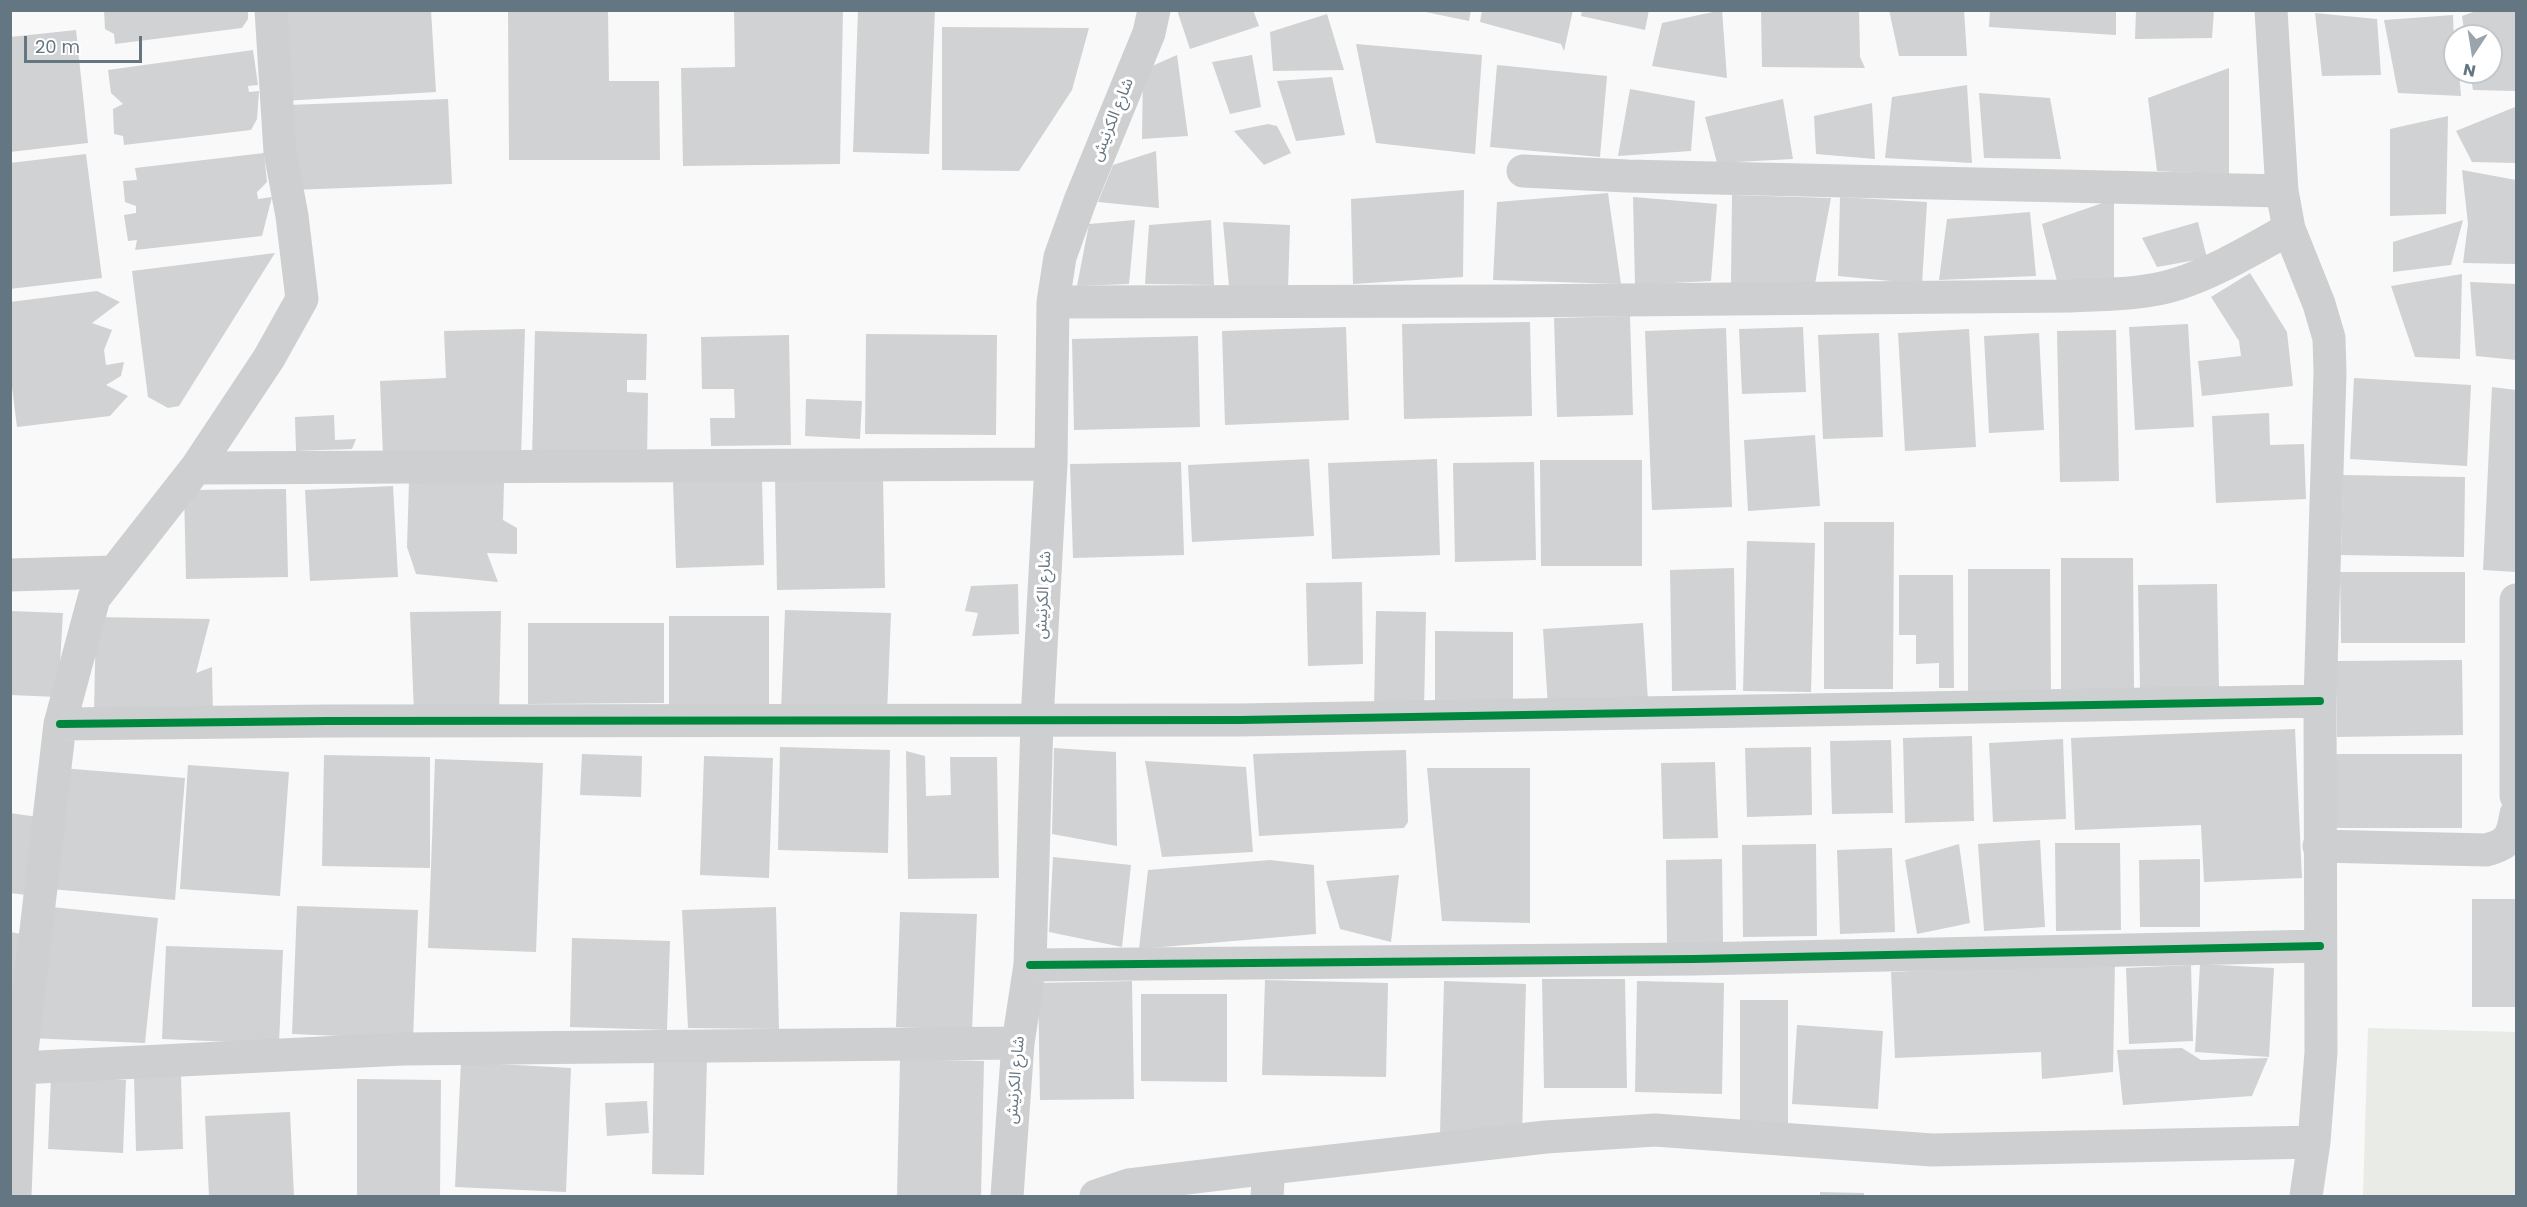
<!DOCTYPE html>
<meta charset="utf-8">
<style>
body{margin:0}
#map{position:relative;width:2527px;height:1207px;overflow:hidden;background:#f9f9f9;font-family:Poppins,sans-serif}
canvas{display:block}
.frame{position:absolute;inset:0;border:12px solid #657683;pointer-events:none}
.north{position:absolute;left:2443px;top:24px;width:60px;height:60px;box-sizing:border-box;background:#fff;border:2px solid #c1c8cd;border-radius:50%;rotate:192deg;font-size:16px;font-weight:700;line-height:24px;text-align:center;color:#657683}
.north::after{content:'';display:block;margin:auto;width:21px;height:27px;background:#99a4ac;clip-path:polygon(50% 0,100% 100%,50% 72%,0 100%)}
.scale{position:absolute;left:24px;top:36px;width:118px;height:27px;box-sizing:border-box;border:3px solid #657683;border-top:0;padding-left:8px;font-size:18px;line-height:21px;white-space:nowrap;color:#657683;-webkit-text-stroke:4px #fff;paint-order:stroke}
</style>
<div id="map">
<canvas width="2527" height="1207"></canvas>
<div class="frame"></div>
<div class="north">N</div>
<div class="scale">20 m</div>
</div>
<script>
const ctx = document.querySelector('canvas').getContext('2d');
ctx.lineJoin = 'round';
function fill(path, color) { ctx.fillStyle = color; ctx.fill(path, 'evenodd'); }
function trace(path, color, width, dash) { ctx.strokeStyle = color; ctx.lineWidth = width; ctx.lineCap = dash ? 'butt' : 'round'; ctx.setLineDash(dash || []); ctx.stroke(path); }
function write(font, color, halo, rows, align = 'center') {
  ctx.font = font + ' Poppins,"Noto Sans Arabic",sans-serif'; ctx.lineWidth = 6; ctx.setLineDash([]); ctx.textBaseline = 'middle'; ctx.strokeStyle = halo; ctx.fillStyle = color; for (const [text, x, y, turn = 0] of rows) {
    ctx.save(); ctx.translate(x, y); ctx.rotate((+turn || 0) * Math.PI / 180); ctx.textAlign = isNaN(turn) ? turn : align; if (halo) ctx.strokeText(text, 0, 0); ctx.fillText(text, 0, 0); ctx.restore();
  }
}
const green = new Path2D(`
 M2368 1028 2516 1032V1196H2363Z`);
const building = new Path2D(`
 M104 10H248V19L242 28 115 44 114 34 105 29Z
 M277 10H431L436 92 283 101Z
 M508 10H608L609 81H659L660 160H509Z
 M734 10H843L840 164 683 166 681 68 735 67Z
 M858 10H935L929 154 853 152Z
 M1177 10H1253L1259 26 1190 49Z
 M1416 10H1471L1469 21Z
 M1482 10H1573L1564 51 1561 44 1480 22Z
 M1582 10H1649L1645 30 1581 16Z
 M1722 10 1727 78 1652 66 1662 23Z
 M1761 10H1859L1860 57 1865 68 1762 67Z
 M1889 10H1964L1967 56H1899Z
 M1990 10H2116V35L1989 27Z
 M2136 10H2214L2212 38 2135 39Z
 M2479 10H2516V91L2473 90 2470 72H2491V36H2465L2462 16Z
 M2315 13 2377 19 2381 75 2322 76Z
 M1327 14 1344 70 1273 71 1270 32Z
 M2453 15 2455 72H2459L2461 96 2398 93 2384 20Z
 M942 27 1089 28 1072 90 1019 171 942 170Z
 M76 30 88 143 10 152V37Z
 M1356 44 1482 55 1475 154 1376 143Z
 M253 50 258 85 248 86 249 92 259 91 257 119 251 130 124 145 123 136 114 134 113 109 123 104 111 93 108 70Z
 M1177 55 1188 136 1142 139 1143 70Z
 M1252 55 1261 107 1230 114 1212 62Z
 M1497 65 1607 76 1600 157 1490 147Z
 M2229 68V175L2157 171 2148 98Z
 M1332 77 1345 135 1296 141 1277 81Z
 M1967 85 1972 163 1885 158 1892 97Z
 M1630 89 1695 101 1691 151 1618 156Z
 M1979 93 2050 98 2061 159 1984 158Z
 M448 99 452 184 291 190 287 105Z
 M1783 99 1793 159 1717 163 1705 117Z
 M1872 103 1875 159 1816 154 1814 116Z
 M2515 107 2516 163 2472 162 2456 131Z
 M2448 116 2446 214 2390 216V129Z
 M1268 124 1277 126 1291 153 1264 165 1234 131Z
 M1156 151 1159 208 1098 202 1113 165Z
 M264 153 267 182 257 192 258 199 272 197 262 236 135 250 137 240 128 241 124 215 136 213V206L125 202 123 181 137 180 135 168Z
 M86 154 102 278 10 289V163Z
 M2462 170 2516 180V264L2463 263 2468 224Z
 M1464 190 1463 277 1353 284 1351 199Z
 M1608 193 1621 284 1493 280 1497 202Z
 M1732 195 1831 198 1814 289 1731 283Z
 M1633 197 1717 204 1711 281 1635 285Z
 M1840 197 1927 202 1922 284 1838 276Z
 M2114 199V278L2057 281 2042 224Z
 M2030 212 2036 276 1939 280 1947 219Z
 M1135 220 1129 284 1077 286 1089 224Z
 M1211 220 1214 285 1145 284 1149 225Z
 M2463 220 2451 265 2393 272V242Z
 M1223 222 1290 225 1288 289 1229 286Z
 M2198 222 2207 258 2157 267 2142 238Z
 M275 253 179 406 168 408 148 397 132 271Z
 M2250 273 2287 332 2293 386 2202 396 2198 361 2241 356 2239 341 2211 297Z
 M2462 274 2460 359 2415 357 2391 286Z
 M2470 282 2516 284V360L2476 356Z
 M97 291 120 302 92 323 112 330 104 350 106 365 124 362 121 376 106 385 128 396 110 416 17 427 10 371V302Z
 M1630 316 1633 415 1557 417 1554 318Z
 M1530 322 1532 416 1404 419 1402 324Z
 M2188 324 2194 427 2135 430 2129 327Z
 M1346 327 1349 420 1225 425 1222 331Z
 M1803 327 1806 392 1742 394 1739 329Z
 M1726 328 1732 507 1652 510 1645 331Z
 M525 329 521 457 383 456 380 381 446 378 444 331Z
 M1969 329 1976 447 1905 451 1898 333Z
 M2116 330 2119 481 2060 482 2057 331Z
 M535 331 647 334 646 380H627V392L648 393 647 462 532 459Z
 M1879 333 1883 437 1823 439 1818 335Z
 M2039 333 2044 430 1989 433 1984 336Z
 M866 334 997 335 996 435 865 434Z
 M789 335 791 445 711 446 710 418H735L734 389H702L701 337Z
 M1198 336 1200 427 1074 430 1072 339Z
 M2354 378 2471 385 2467 466 2350 459Z
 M2492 387 2516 390V572L2483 570Z
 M806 399 862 401 860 439 805 436Z
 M2269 413 2270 445 2304 444 2306 499 2216 503 2212 416Z
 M334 415 335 440 356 439 352 449 296 451 295 417Z
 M1815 435 1820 506 1748 511 1744 440Z
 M1309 459 1314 536 1192 542 1188 465Z
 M1437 459 1440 555 1332 559 1328 463Z
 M1540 460H1642V566H1541Z
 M1181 462 1184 555 1073 558 1070 464Z
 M1534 462 1536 560 1455 562 1453 463Z
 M883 474 885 588 777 590 775 477Z
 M2343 475 2465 477 2464 557 2341 555Z
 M762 479 764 565 676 568 673 481Z
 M409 480 504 483 503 520 517 528V554L487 553 498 582 416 574 407 547Z
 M393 486 398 577 310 581 305 490Z
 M286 489 288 577 186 579 184 490Z
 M1824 522H1894L1893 689H1824Z
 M1747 541 1815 543 1811 692 1743 691Z
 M2061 558H2133L2134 689H2061Z
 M1734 568 1736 690 1672 691 1670 570Z
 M1968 569H2050L2051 694H1968Z
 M2340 572H2465V643H2341Z
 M1899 575H1953L1954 688H1939V663L1916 664V635H1899Z
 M1362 582 1363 664 1308 666 1306 583Z
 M1018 584 1019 634 972 636 978 613 965 611 971 586Z
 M2217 584 2219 688 2140 690 2138 585Z
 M785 610 891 613 887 714 781 711Z
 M10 611 63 613 58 697 10 695Z
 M501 611 499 716 414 714 410 612Z
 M1376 611 1426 612 1424 710 1374 709Z
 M669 616H769V716L669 715Z
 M96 617 210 619 196 673 212 667 213 716 94 713Z
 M528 623H664V703L528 704Z
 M1643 623 1648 701 1548 707 1543 629Z
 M1435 631 1513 632V707L1435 706Z
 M2462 660 2463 735 2337 737 2336 661Z
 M2295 729 2302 878 2204 882 2201 825 2075 830 2071 738Z
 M1972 736 1974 821 1905 823 1903 738Z
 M2063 739 2066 819 1993 822 1989 743Z
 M1891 740 1893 813 1832 814 1830 741Z
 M780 747 890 750 888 853 778 850Z
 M1811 747 1812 815 1747 817 1745 748Z
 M1054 748 1116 752 1117 846 1052 834Z
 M1406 750 1408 822 1404 828 1259 836 1253 754Z
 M906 751 925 756 926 796 951 795 950 757H997L999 878 908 879Z
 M582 754 642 756 641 797 580 795Z
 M2336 754H2462V828H2336Z
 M324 755 430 757V868L322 866Z
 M704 756 773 758 769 878 700 875Z
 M435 759 543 763 536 952 428 948Z
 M1145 761 1246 767 1253 852 1162 857Z
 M1715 762 1718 838 1663 839 1661 763Z
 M188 765 289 772 280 896 180 889Z
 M61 768 185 778 175 900 51 889Z
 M1427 768H1530V923L1442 921Z
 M10 813 45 818 35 896 10 893Z
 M2040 840 2045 927 1984 931 1978 844Z
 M2055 843H2120L2121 930 2056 931Z
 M1816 844 1817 936 1743 937 1742 845Z
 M1959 844 1970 923 1917 934 1905 860Z
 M1892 848 1895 932 1840 934 1837 850Z
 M1053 857 1131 865 1122 947 1049 932Z
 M1722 859 1723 943 1667 944 1666 860Z
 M2200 859V927H2140L2139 860Z
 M1270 860 1314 865 1316 934 1139 949 1148 870Z
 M1399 875 1391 942 1340 929 1326 881Z
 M2472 899H2516V1007H2472Z
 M42 906 158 918 145 1043 28 1038Z
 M297 906 418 910 413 1039 292 1034Z
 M776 907 779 1029 688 1028 682 910Z
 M900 912 977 914 972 1030 896 1027Z
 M10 932 28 935 20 993 10 992Z
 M572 938 670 941 667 1030 570 1027Z
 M166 946 283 950 279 1044 162 1039Z
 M2115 962 2113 1072 2042 1079 2041 1052 1895 1058 1891 972Z
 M2200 964 2274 968 2269 1057 2195 1052Z
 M2191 965 2193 1041 2129 1044 2126 968Z
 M1542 979H1625L1627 1088H1544Z
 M1265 980 1388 983 1386 1077 1262 1075Z
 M1132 981 1134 1099 1040 1100 1038 983Z
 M1444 981 1526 984 1522 1136 1440 1134Z
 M1637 981 1724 983 1722 1094 1635 1092Z
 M1141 994H1227V1082L1141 1081Z
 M1740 1000H1788V1123H1740Z
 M1797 1025 1883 1031 1878 1109 1792 1104Z
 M2182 1048 2201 1060 2268 1058 2252 1096 2123 1105 2117 1050Z
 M654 1058 707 1059 704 1175 652 1174Z
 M900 1059 984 1061 981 1196H897Z
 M461 1062 571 1068 566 1192 455 1187Z
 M181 1075 183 1149 136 1151 134 1077Z
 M51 1076 126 1080 123 1153 48 1149Z
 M357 1079 441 1080 440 1196H357Z
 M647 1101 649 1133 607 1136 605 1103Z
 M290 1112 294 1196H209L205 1116Z
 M1820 1192 1864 1193V1196H1820Z`);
const minor = new Path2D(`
 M2271 10 2282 191 2289 229 2319 304 2329 338 2330 373 2320 701 2321 1052 2314 1142 2306 1196
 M1523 171 1627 176 2282 191
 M1053 302 1509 301 2071 296C2106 294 2143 295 2177 284 2217 271 2253 249 2289 229
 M196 468 1051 464
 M10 575 113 572
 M2516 600V796
 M60 724 326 721 1240 720 2320 701
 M2319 846 2486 850C2509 844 2512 838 2516 814
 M1030 965 1694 959 2320 946
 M20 1068 403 1049 1018 1043
 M15 1196 20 1068 60 724 94 598 196 468 269 358 302 299 292 216 280 152 271 10
 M1007 1196 1018 1043 1030 965 1037 720 1051 464 1053 302 1060 257 1080 201 1149 33 1154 10
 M1096 1196 1129 1185 1269 1168 1546 1137 1655 1130 1932 1150 2314 1142
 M1267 1196 1269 1168`);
const cycleway = new Path2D(`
 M60 724 326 721 1240 720 2320 701
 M1030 965 1694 959 2320 946`);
const streetNames = [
 ["شارع الكرنيش",1113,120,-68],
 ["شارع الكرنيش",1044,595,-87],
 ["شارع الكرنيش",1016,1080,-85]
];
fill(green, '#e8ebe6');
fill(building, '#d0d2d3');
trace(minor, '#cecfd0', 33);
trace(cycleway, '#00873e', 8);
write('16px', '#657683', '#fff', streetNames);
</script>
